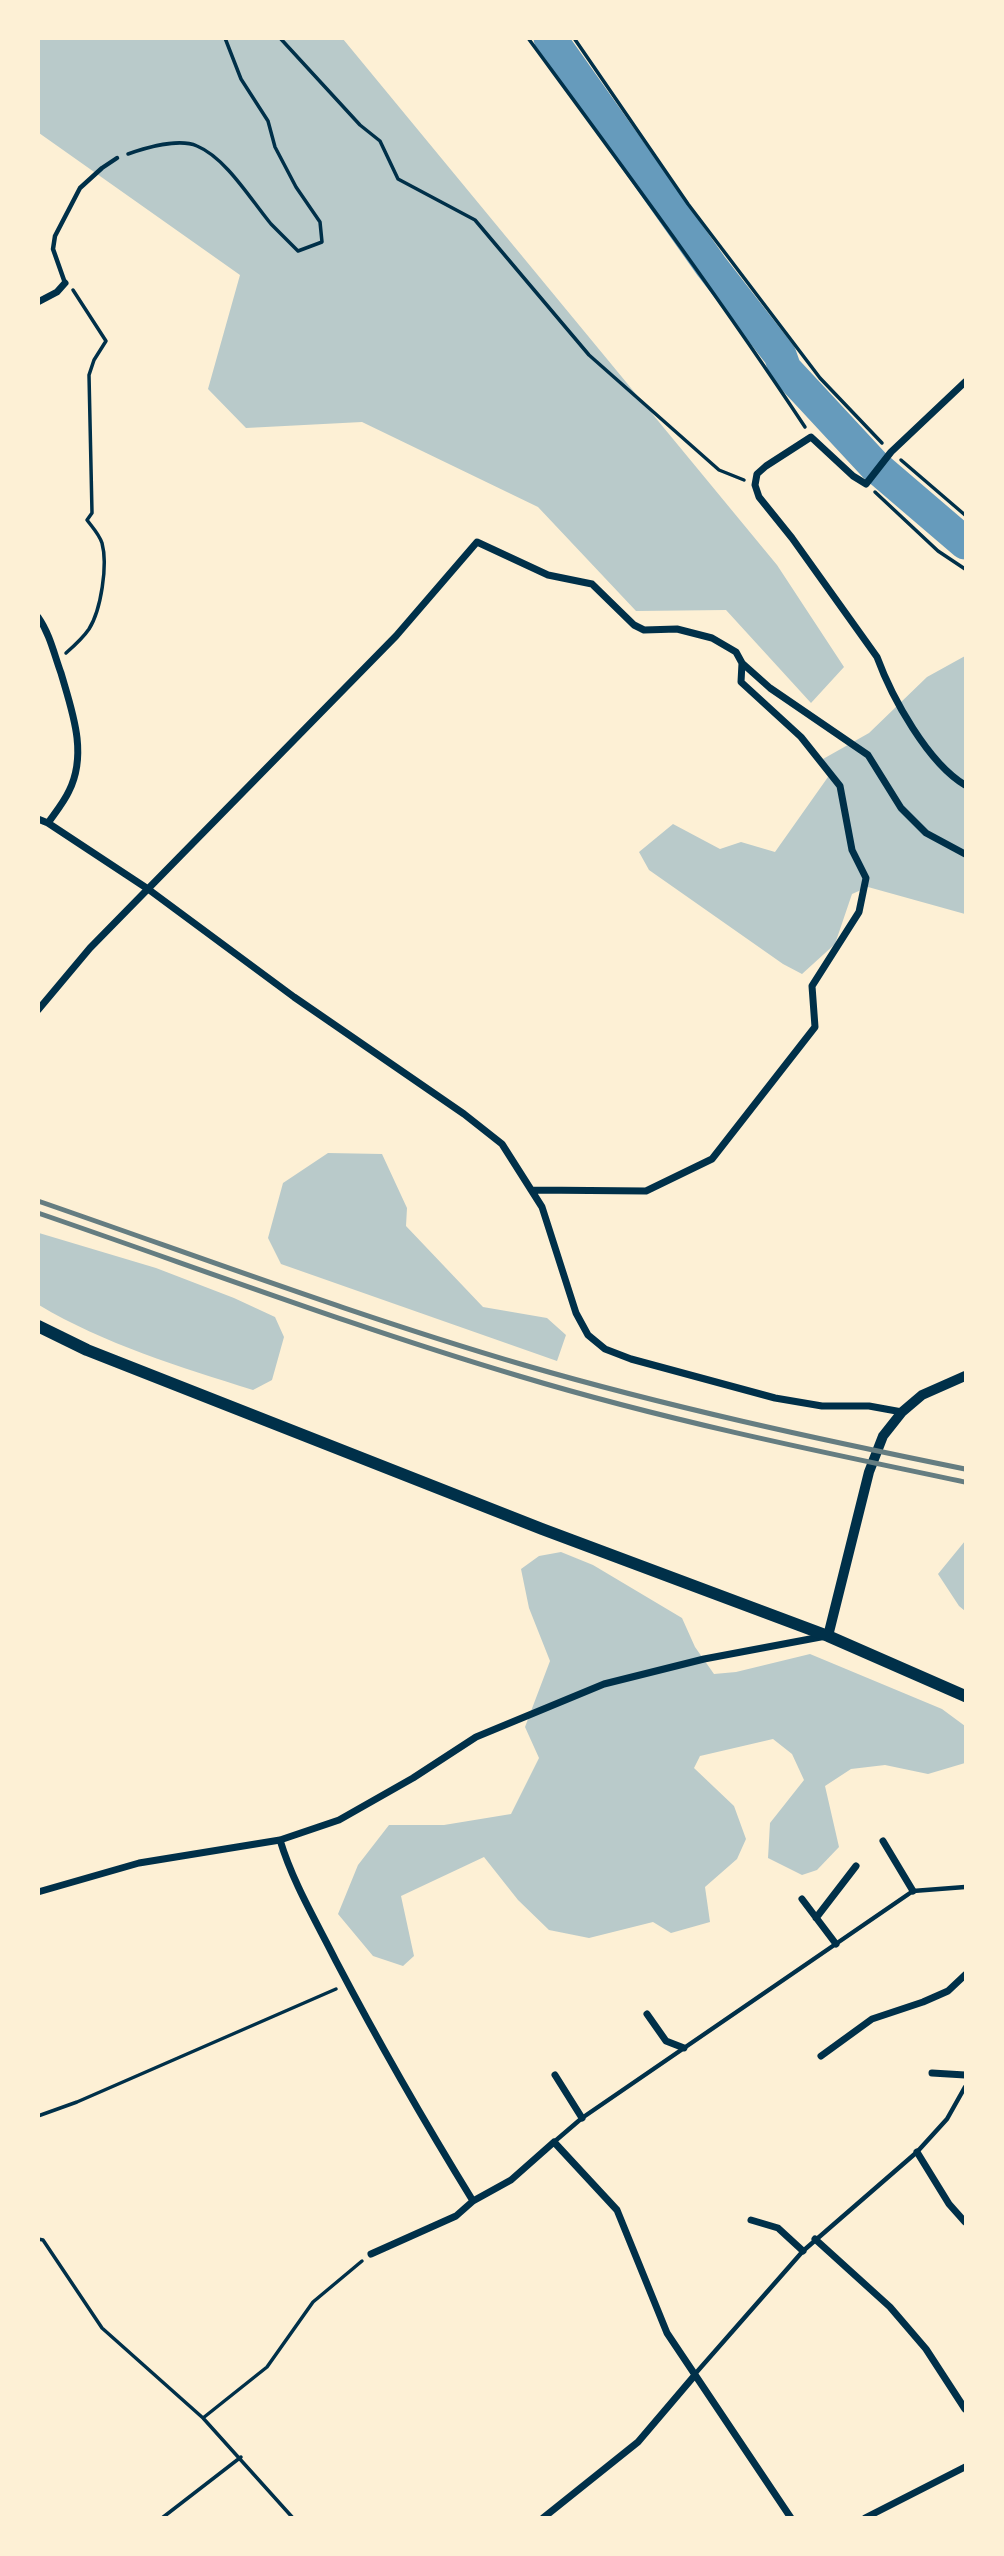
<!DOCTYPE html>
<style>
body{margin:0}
#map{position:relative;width:1004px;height:2556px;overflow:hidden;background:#fdf0d5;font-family:"Public Sans",sans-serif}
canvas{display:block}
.frame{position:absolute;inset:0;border:40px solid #fdf0d5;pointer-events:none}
</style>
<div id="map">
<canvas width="1004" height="2556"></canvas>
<div class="frame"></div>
</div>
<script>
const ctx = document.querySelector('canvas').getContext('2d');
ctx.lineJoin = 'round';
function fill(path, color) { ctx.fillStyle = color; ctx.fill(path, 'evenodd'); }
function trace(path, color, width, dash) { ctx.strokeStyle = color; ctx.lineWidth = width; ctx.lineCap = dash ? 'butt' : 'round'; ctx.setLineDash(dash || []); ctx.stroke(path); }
const green = new Path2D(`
 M39 39H343L777 565 844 667 811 703 726 610 636 611 538 507 362 422 246 428 208 389 240 275 39 133Z
 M965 656V914L868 887 852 894 835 944 802 974 783 964 649 870 639 852 673 824 720 849 741 842 775 852 828 777 823 759 869 733 927 677Z
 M328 1153 382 1154 407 1208 406 1226 483 1307 547 1318 566 1335 557 1361 281 1264 268 1238 283 1183Z
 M39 1233 156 1268 234 1298 275 1317 284 1337 272 1380 253 1390C180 1367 104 1344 39 1305Z
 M965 1541V1611L959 1606 938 1574Z
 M561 1552 593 1565 682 1618 695 1647 714 1674 736 1672 810 1654 942 1709 965 1726V1763L928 1774 885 1765 851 1769 825 1786 839 1847 817 1870 802 1875 768 1858 770 1823 804 1780 792 1754 773 1739 700 1756 694 1768 734 1806 746 1839 737 1859 705 1887 710 1922 671 1933 653 1922 589 1938 549 1930 518 1900 484 1857 401 1896 414 1956 403 1966 373 1956 338 1914 358 1865 389 1825H444L511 1814 539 1758 525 1727 550 1661 529 1608 521 1569 539 1556Z`);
const river = new Path2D(`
 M550 38 711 266 780 355 785 369 875 466 965 543`);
const path = new Path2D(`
 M280 38 360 125 380 141 398 179 475 220 589 355 719 470 744 480
 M528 38C622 166 717 294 805 427
 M574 38 688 204 820 378 882 443
 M128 154C145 148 179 138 197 146 226 158 251 200 271 224 280 233 289 242 298 251L322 242 320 222 296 187 275 147 268 121 241 79 225 38
 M901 460 965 515
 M875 492 938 551 965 569
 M66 653C74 646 83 638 89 629 101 610 108 565 102 543 99 534 93 528 87 520L92 513 89 375 94 360 106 341 73 290
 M38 2116 77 2102 336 1989
 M38 2239 43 2240 102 2328 203 2418 293 2518
 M203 2418 267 2367 313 2302 362 2261
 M162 2518 241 2457`);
const service = new Path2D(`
 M65 283 53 249 55 236 80 188 102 168 117 158
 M554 2142 582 2118 913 1891 965 1887
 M695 2374 803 2251 917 2152 947 2119 965 2087`);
const minor = new Path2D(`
 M38 302 57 292 65 283
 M965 382 891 452 866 484 853 476 811 437 766 466 757 474 755 485 759 497 792 538 877 657C892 698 928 763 965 785
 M38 617C50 634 54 654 61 673 72 711 88 753 69 791 64 802 55 813 48 823
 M38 819 48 823 148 889 294 997 464 1114 502 1144 542 1207 576 1313 588 1335 605 1349 631 1359 775 1398 822 1406H869L902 1412
 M38 1010 90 948 396 636 477 542 548 575 592 584 634 625 644 630 677 629 712 638 736 652 742 663 770 688 868 755 901 808 926 833 965 854
 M533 1190 646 1191 712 1159 815 1027 812 986 859 912 866 878 852 850 840 786 801 737 741 682 742 663
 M280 1840C293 1883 316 1921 336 1961 379 2043 425 2123 473 2201L511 2180 554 2142 617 2210 667 2333 791 2518
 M883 1841 913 1891
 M38 1892 139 1863 280 1840 339 1820 413 1778 476 1737 604 1684 704 1659 826 1636
 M802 1899 836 1944
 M816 1918 856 1866
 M647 2014 666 2041 684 2048
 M821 2056 872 2019 923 2002 948 1991 965 1975
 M932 2073 965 2075
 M555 2075 582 2118
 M917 2152 949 2204 965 2222
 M751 2220 778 2228 803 2251
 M815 2239 890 2307 926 2349 965 2409
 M371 2254 456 2216 473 2201
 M543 2518 638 2442 695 2375
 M865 2518 965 2467`);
const tertiary = new Path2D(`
 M828 1636 869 1472 883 1436 902 1412 922 1395 965 1376`);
const primary = new Path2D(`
 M38 1326 87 1350 542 1529 828 1636 965 1696`);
const rail = new Path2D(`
 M38 1201C200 1257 360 1317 524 1365 669 1407 817 1439 965 1469
 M38 1213C198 1268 357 1328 519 1376 665 1420 816 1451 965 1482`);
fill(green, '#b9caca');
trace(river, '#669bbc', 33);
trace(path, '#003049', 3.5);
trace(service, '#003049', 4.5);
trace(minor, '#003049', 7);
trace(tertiary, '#003049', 10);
trace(primary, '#003049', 12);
trace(rail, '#657d81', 5);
</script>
